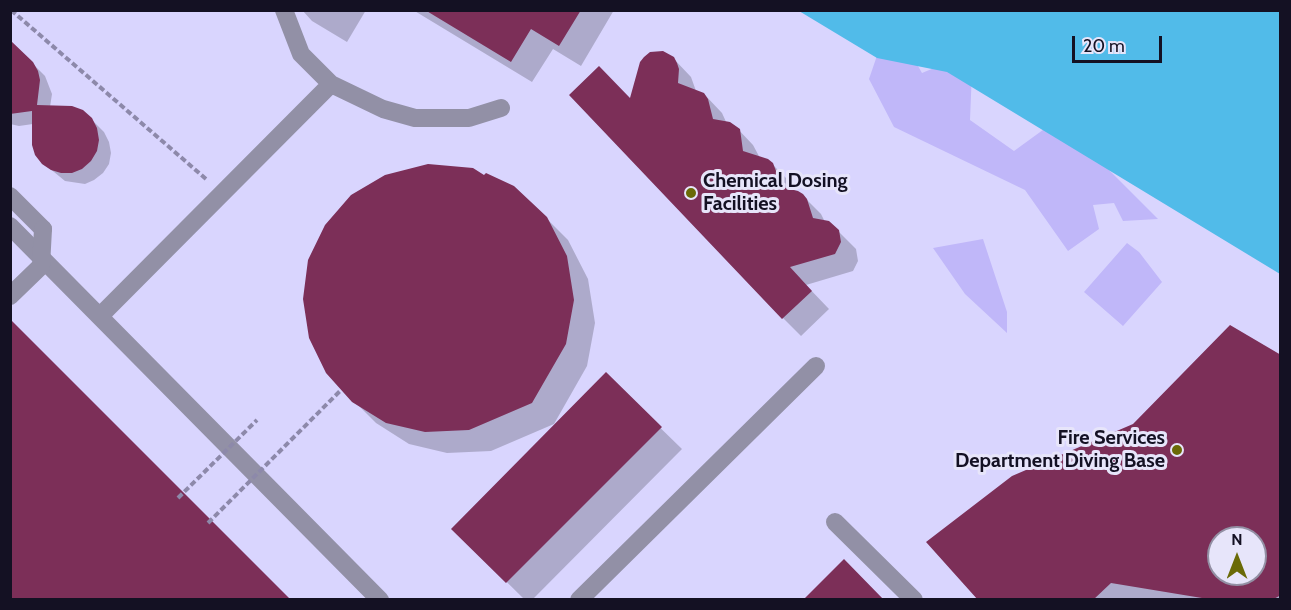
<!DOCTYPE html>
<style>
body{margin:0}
#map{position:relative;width:1291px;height:610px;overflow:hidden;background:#d9d5fe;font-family:Cabin,sans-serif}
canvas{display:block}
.frame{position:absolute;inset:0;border:12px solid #141123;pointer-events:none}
.north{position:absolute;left:1207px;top:526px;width:60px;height:60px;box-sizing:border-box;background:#e7e5fa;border:2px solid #9390a4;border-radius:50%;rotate:0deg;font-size:16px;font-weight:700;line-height:24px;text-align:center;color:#141123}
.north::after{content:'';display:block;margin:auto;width:21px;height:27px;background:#6a6a07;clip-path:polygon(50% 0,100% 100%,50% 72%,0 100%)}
.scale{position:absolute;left:1072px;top:36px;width:90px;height:27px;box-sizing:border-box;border:3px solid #141123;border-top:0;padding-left:8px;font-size:18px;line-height:21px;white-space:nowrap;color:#141123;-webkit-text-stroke:4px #e7e5fa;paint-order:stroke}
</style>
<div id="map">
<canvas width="1291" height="610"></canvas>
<div class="frame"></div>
<div class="north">N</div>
<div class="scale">20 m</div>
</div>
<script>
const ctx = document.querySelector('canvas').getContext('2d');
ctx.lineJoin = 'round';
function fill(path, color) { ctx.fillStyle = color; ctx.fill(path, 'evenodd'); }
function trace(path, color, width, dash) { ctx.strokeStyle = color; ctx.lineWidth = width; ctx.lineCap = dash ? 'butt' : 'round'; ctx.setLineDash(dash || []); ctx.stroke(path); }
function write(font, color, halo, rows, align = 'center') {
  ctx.font = font + ' Cabin,sans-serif'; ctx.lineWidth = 6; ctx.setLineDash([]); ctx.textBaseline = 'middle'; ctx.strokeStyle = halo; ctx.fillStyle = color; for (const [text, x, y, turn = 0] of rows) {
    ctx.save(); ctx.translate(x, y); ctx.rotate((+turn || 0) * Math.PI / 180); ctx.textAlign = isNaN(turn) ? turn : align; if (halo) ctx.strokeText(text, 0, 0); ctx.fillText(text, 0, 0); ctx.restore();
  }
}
const green = new Path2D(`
 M882 41 910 52 922 73 946 63 972 71 970 120 1014 151 1058 119 1158 219 1123 221 1114 203 1093 205 1099 229 1068 251 1025 190 894 127 869 79Z
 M983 239 1007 312V333L965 294 933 248Z
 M1127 243 1139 252 1162 282 1123 326 1084 292Z`);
const water = new Path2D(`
 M799 11H1280V274L947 72 877 58Z`);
const shadow = new Path2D(`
 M302 10H366L347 42 312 21Z
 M413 10H614L581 66 553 49 532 82Z
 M10 52 25 56 45 76 52 94 50 107 91 119 104 132 109 142 111 153 109 164 103 173 94 180 85 184 65 181 43 163 33 124 19 126 10 124Z
 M673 58 691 77 696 91 704 94 722 113 727 124 735 126 753 145 760 158 772 164 791 183 794 191 802 195 821 214 825 222 838 231 856 249 858 261 853 271 806 285 829 309 801 336 783 318 631 101Z
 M546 218 568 240 588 279 595 323 587 366 554 424 491 451 447 453 409 444 376 423 354 401Z
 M1280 356V600H980L1134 426ZM1219 538H1255V574H1219Z
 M606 375 682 449 532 600H525L453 529Z`);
const building = new Path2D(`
 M425 10H581L559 46 531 29 511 62Z
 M10 40 33 62 38 71 40 80 37 105 72 106 83 110 92 118 97 128 99 140 97 151 91 161 82 169 72 173H61L51 170 42 164 35 155 32 145V111L10 114Z
 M663 51 674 57 677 63 679 69 678 83 704 93 708 99 713 119 730 122 740 129 743 151 768 159 773 163 782 187 798 191 803 194 807 199 813 218 829 221 839 230 841 242 835 254 790 267 812 291 782 319 569 95 599 66 630 98 640 62 644 57 650 52Z
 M428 164 473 168 484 175 486 173 514 186 547 217 567 256 574 300 566 344 532 403 469 430 425 432 386 423 352 402 326 373 309 338 303 299 308 260 325 225 351 195 385 175Z
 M10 319 291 600H10Z
 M1230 325 1281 355V595L1272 600H1214L1111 583 1093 600H978L926 542 1012 476 1133 424ZM1219 538H1255V574H1219Z
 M606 372 662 427 506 583 451 529Z
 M844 559 884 600H803Z`);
const path = new Path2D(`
 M11 10 206 179`);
const minor = new Path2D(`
 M284 10 301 54 331 84 383 109 415 118H469L501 108
 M10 196 43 229
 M10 226 380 600
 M100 316 331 84
 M835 522 914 600
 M579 600 816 366`);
const pathBridge = new Path2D(`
 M178 498 257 420
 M208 523 341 390`);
const minorBridge = new Path2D(`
 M10 296 41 266 43 229`);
const markers = [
 [691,193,6,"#6a6a07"],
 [1177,450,6,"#6a6a07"]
];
const poiNames = [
 ["Chemical Dosing",703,181],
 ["Facilities",703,204],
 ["Fire Services",1165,438,"right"],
 ["Department Diving Base",1165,461,"right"]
];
fill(green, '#c0b7f9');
fill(water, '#51bbe9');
fill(shadow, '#0003');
fill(building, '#7c2f58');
trace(path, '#8d89aa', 4, [6, 3]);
trace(minor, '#9290a6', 18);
trace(pathBridge, '#8d89aa', 4, [6, 3]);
trace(minorBridge, '#9290a6', 18);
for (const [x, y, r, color] of markers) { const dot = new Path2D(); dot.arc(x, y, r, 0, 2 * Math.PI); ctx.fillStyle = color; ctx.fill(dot); trace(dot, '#e7e5fa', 2); }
write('bold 20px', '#141123', '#e7e5fa', poiNames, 'left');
</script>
